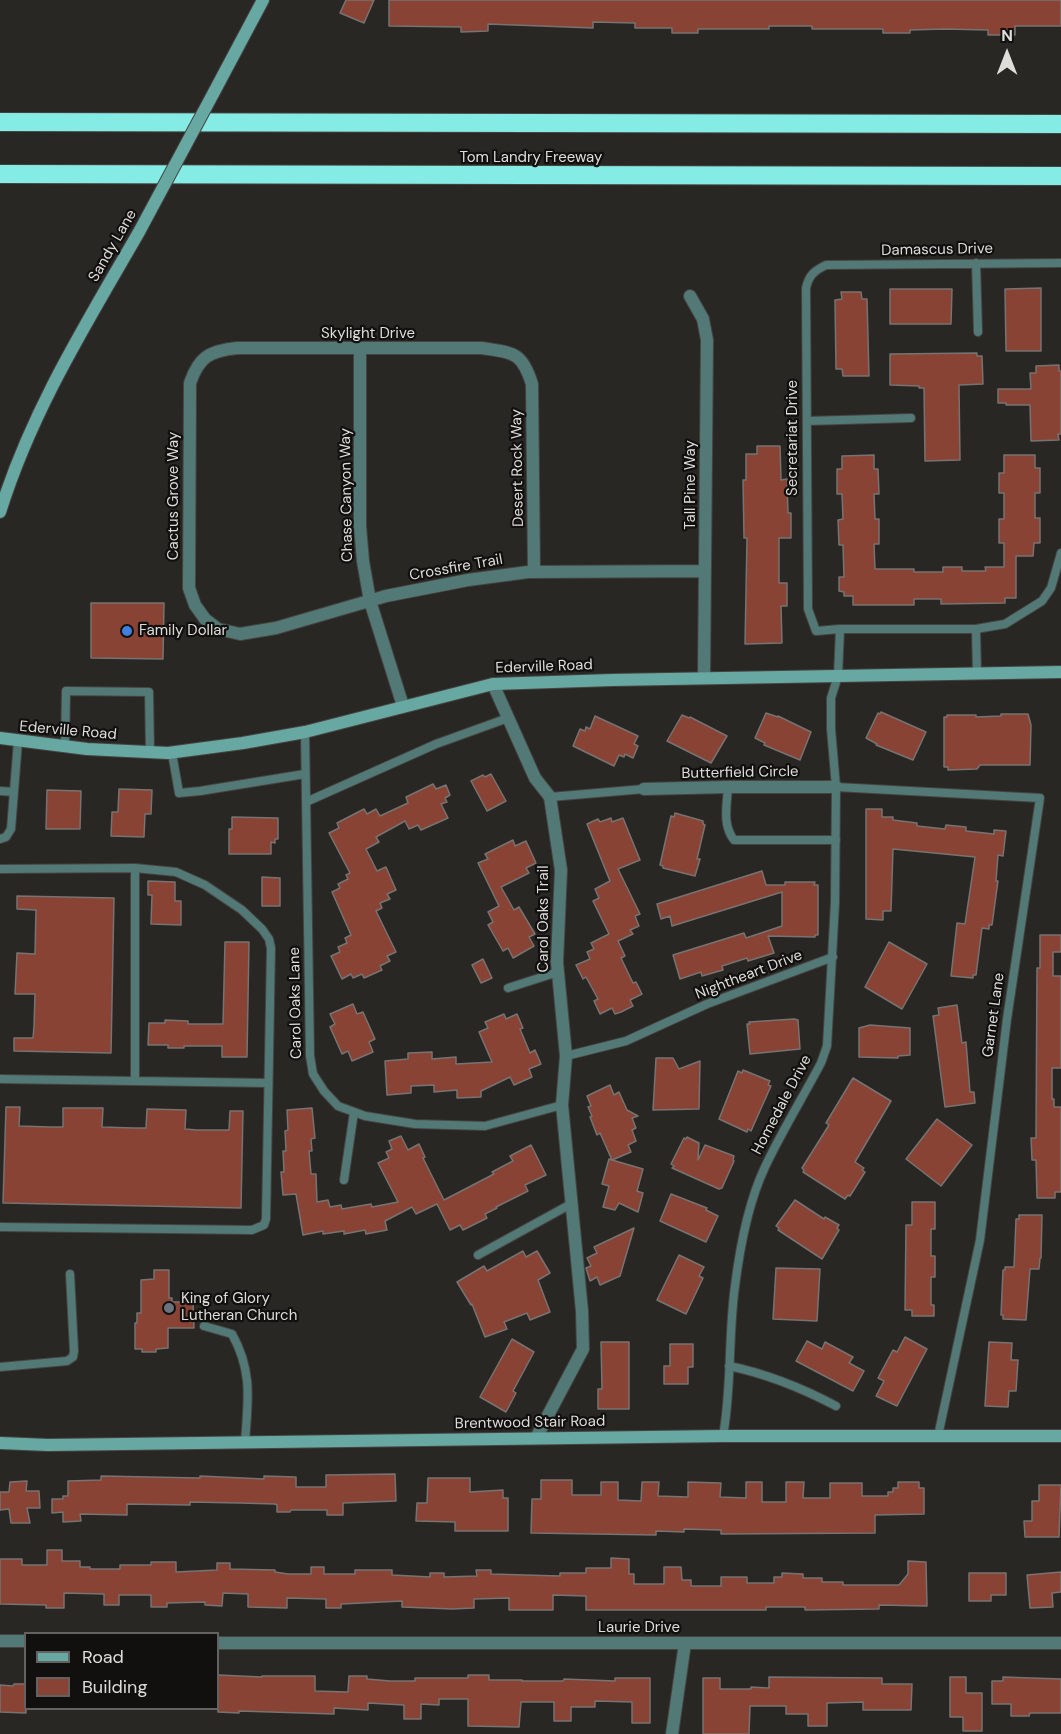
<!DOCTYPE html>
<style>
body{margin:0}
#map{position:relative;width:1061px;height:1734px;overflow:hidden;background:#292724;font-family:"DM Sans",sans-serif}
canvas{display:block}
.legend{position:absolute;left:24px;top:1632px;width:195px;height:78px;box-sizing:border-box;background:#11100f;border:2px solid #636261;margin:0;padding:8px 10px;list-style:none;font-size:18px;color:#dedddb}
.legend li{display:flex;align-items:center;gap:12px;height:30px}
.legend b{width:30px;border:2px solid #636261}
.north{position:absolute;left:977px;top:24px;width:60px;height:60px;-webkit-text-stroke:4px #11100f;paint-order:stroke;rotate:0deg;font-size:16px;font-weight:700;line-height:24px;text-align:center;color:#dedddb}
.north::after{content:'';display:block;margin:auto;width:21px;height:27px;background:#dedddb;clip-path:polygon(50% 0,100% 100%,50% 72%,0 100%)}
</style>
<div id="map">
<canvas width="1061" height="1734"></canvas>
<ul class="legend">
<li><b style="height:8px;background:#68a8a3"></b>Road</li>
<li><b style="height:16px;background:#884334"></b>Building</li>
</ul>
<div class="north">N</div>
</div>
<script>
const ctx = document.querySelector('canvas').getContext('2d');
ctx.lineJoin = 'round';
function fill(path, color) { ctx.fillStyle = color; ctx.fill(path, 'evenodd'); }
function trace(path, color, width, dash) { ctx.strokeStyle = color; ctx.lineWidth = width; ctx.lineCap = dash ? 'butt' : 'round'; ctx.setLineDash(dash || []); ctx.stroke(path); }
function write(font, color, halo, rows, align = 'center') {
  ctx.font = font + ' "DM Sans",sans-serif'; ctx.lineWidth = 4.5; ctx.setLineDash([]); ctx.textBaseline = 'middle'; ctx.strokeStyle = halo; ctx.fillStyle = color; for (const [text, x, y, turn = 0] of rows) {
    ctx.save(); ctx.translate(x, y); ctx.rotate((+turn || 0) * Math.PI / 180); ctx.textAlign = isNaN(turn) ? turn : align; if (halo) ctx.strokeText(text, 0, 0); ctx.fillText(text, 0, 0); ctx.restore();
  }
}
const building = new Path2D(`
 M346 0H374L364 23 340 13Z
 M389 0H1061V26H1015V35H988V30L944 29 910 30V33H883V29H812V26H769V29H698V33H672V28H635V23L593 22V28L488 24V31L461 32V27L389 26Z
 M1041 288V351H1006L1005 289Z
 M890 289H952L951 324H890Z
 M841 292H861L862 299H867L869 376H843L842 369H836L835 300 842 299Z
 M977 353V356H982L983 384 959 385 960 460 925 461 924 388H919V386L890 385V354Z
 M1059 365V371H1061V434H1058L1059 440 1031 441 1030 405H1006V403H998V389H1031L1030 373H1036V366Z
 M757 446H780L781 480 787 479 788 513H791V538H779V583H787V606H781L782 643 745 644 747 538H744L743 480H746V454H757Z
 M874 455V469H878L879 494H874L875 519H879V544H874L875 569H914V572H943V567H962V571H986L985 567H1004V543H999V519H1004V493H999V473H1004V455H1035V468H1040V493H1035V518H1040V543H1034L1033 556H1016V598H1005V603L941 604V599H914V605H853V596H844V592L839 591V577H844L843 545H839L838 520 843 519 842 494H837V469H842V456Z
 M91 603H164L163 659 91 658Z
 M881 712 926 732 913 760 876 745 877 744 866 738 878 713 880 714Z
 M766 713 778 717V716L811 732 800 760 764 745 765 743 755 738Z
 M1001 714H1028L1031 725 1030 765H980L977 769 948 770V767H944V717H947V715H976V717L1001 716Z
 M682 715 689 718 690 717 727 736 711 763 667 741Z
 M595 716 638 736 634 744 638 746 633 758 625 754 624 757 619 755 614 766 573 746 580 729 585 731 586 727 590 729Z
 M491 774 506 801 487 811 471 781 483 775 485 777Z
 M433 784 436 789 446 785 450 795 445 798 447 802 441 804 448 818 421 830 418 825 409 829 405 821 376 837 379 842 366 849 377 871 386 867 396 890 387 894 390 899 380 903 382 908 376 911 396 952 387 956 390 961 380 966 382 970 364 978 362 974 353 978 351 974 342 979 331 956 340 952 338 947 347 943 345 938 351 935 332 892 340 888 338 884 348 879 346 875 350 873 329 833 339 828 337 823 364 809 367 814 376 809 380 816 408 803 406 797Z
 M119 789 152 790 151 814H145L144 837 111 836 112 812H118Z
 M47 790 81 791 80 829H46Z
 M866 809H882V817H893V820L917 823V826L945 829 946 825 966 827V831L994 834V830L1006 831 1003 856 998 855 996 881H998L992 925H989V929L982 928 976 975H973V978L951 976 957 923 965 924 975 857 893 849 891 911H883V920L866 919Z
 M675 813 703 821V824L705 825 697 859H700L695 876 663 868V866L660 865 671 816 674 817Z
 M232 817 278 818V839H275V843L271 842V854H229V829H232Z
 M611 818 612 822 623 818 640 860 618 869 640 914 635 916 639 926 630 930 633 934 618 941 625 956 621 958 633 983 636 982 642 994 630 1000 633 1006 621 1012 615 1014 612 1008 600 1014 594 1001 598 999 586 977 583 979 576 965 590 959 587 952 594 949 591 943 609 934 593 901 599 898 595 889 610 881 587 824 598 819 600 822Z
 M513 840 515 846 526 841 536 863 526 868 529 873 501 887 514 910 519 907 535 934 529 937 534 946 513 958 508 948 503 951 488 925 493 922 488 912 499 906 478 863 488 859 485 854Z
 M762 871 766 885H785V882H815L814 885H818V935H815V937L768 936 774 953 748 961 747 958 722 966 723 970 702 976 701 972 680 979 673 955 744 933 746 938 782 926V892L672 926 670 916 661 919 657 904Z
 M262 877 280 878V906H262Z
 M148 881 175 882V901H181V925L151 924 152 895H148Z
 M17 896 114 898 111 1053 14 1051V1038H33L34 1026 35 994H15L17 953 35 954 36 910 17 909Z
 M1040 935H1061V952H1053V976H1061V1068H1052V1099H1054V1107H1061V1192H1055V1198H1037L1036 1160H1032L1031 1138H1036L1037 968H1040Z
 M225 942H249L247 1057H222V1046H184V1048H168V1045H148L149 1023H165V1020L188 1021V1024H223Z
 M889 942 927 964 902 1009 865 987Z
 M483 959 492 978 481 983 472 965Z
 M353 1004 357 1014 363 1012 375 1039 369 1042 373 1052 352 1061 348 1051 342 1054 330 1027 335 1024 330 1014Z
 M957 1005 962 1043 966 1042 970 1092H974L975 1103 945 1107 933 1016 939 1015 938 1008Z
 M504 1014 506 1019 517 1014 523 1028 520 1029 530 1053 535 1050 541 1064 529 1069 532 1077 514 1085 510 1077 481 1091V1097L457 1098V1090L434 1092V1085L411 1086V1093L387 1095 385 1061 408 1059V1053L432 1052V1059L456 1057V1064L492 1062 479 1032 488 1028 485 1022Z
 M794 1019 798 1020 800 1049 750 1054 747 1024H750L749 1022Z
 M870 1025 910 1028V1055L898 1056V1058L859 1057V1028Z
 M656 1058H673L679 1069 700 1061 699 1109 653 1110Z
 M743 1070 770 1081 768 1085 771 1086 751 1131 748 1129 747 1132 719 1119 738 1071 742 1073Z
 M853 1078 891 1101 855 1162 864 1168 862 1170 865 1172 850 1196 848 1195 845 1199 803 1172 804 1170 802 1168 829 1125 826 1123Z
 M610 1085 614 1095 619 1092 627 1110 638 1116 632 1118 636 1128 632 1130 636 1141 628 1145 631 1152 612 1160 643 1169 637 1191 643 1193 638 1212 619 1203 615 1210 603 1207 609 1186 602 1184 609 1159 612 1160 600 1133 597 1135 590 1117 592 1116 588 1107 591 1106 587 1096Z
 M6 1107H20L19 1126 51 1127H63V1108H103L102 1127 134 1128H146L147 1109 186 1110 185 1129 197 1130H229L230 1111H243L241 1208 3 1203Z
 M312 1108 315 1138 311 1139 312 1151H309L311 1174H316L317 1202 328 1200 330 1207 341 1205 342 1209 371 1204 372 1207 398 1202 378 1163 389 1158 386 1152 392 1149 389 1141 401 1136 408 1150 419 1144 425 1157 423 1158 444 1200 494 1174 492 1172 513 1161 510 1156 531 1145 546 1175 525 1185 528 1191 496 1207 497 1208 485 1214 487 1218 463 1230 460 1225 450 1230 437 1204 416 1214 412 1207 385 1221 387 1230 366 1234 365 1230 344 1234V1231L323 1234V1231L303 1235 296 1194 283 1195 281 1172H284L283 1151H286L285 1131 288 1130 287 1110Z
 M937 1119 972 1145 941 1186 906 1159Z
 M687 1137 699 1143 698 1160 705 1145 734 1156 733 1160 734 1161 722 1188 719 1189 672 1168 674 1166 671 1164 684 1138 686 1139Z
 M671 1194 707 1208 706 1210 718 1216 706 1242 660 1221Z
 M795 1200 824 1219 825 1217 839 1225 837 1228 839 1230 822 1259 778 1230 779 1228 776 1226Z
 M912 1202H935V1229H931V1256H935V1277H931V1305H934V1316H912V1310H905L906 1225H912Z
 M1019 1215H1042L1041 1258H1040L1039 1269H1030L1026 1320 1003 1319V1315H1001L1003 1270H1005V1267H1014L1016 1219H1019Z
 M634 1228 620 1276 600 1285 597 1277 590 1281 586 1268 591 1266 587 1258 597 1253 594 1247Z
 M523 1251 526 1257 537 1251 550 1273 538 1280 550 1312 530 1320 527 1313 504 1322 507 1329 485 1337 472 1304 471 1305 457 1282 484 1266 487 1271Z
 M679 1255 704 1267 699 1276 703 1278 686 1314 657 1300Z
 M776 1268 820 1269 817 1321 773 1319Z
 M154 1270H169V1298H172V1302H193L194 1328H168V1348L156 1349V1352H142V1349H135V1323H137V1313H141V1280L154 1279Z
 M905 1337 927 1349 897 1406 876 1396 884 1381 878 1378 893 1350 897 1352Z
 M512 1339 534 1352 513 1391 516 1393 506 1412 480 1397Z
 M807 1341 822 1349 825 1342 853 1357 849 1363 864 1371 853 1391 796 1361Z
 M601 1342H629V1409H598V1389H602Z
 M989 1342 1012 1343 1011 1360H1018L1016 1391H1009L1008 1407 985 1406Z
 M670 1344H693V1367H688V1384H664V1366H670Z
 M395 1474 396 1501 343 1503V1515H327V1510H291L290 1512H277V1505L275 1504 240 1503 190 1502V1505L127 1504V1515L80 1514 81 1521 63 1522V1512L52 1513V1499H63V1496H68V1481L101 1480V1476L200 1478V1476L264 1479V1476L296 1477V1487H326V1475Z
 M428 1478H470V1492L503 1490V1498H508V1531H455V1522L416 1521 417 1503H427Z
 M541 1480H572V1495H601V1482H618V1500L641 1501 642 1482H659L658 1496 688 1497V1482L721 1483 720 1497 746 1498V1482H762V1502H786V1482H804L803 1498H830V1483H862V1496H888V1492H893V1488H898V1482H919V1488H924V1514L875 1515V1533L721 1534V1530L684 1529V1532L656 1531V1535L531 1533 532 1499H541Z
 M27 1481 26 1491H39L40 1508H27L30 1523H11L9 1509 0 1510V1492H9L10 1482Z
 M1039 1485H1061L1059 1537H1025L1024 1521H1032V1501H1039Z
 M47 1550H62V1561H80V1567H90V1569H120V1565H151V1562H176V1572L217 1570V1563H230V1569L275 1570V1572L288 1574H311V1567H324V1574H355V1570H392V1575L430 1577V1573H444V1577L477 1576 476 1570H491V1574L560 1576V1573H586V1568H611V1558L629 1559V1574H634V1584H664V1567H681L682 1580H691V1586H721V1577H747V1583H774V1577H782V1573L803 1574V1578H822V1582H843V1585H899L908 1574V1561L926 1562 927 1606 879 1605V1609L805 1610V1607H766V1610H586V1596L553 1595V1610H509V1598L474 1599V1608L452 1609 402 1607V1601L341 1604V1608H326V1599L287 1598V1608L248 1607V1594L223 1593 222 1606 205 1605V1602L167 1603V1607H151V1595H119V1605H104V1594L64 1593V1608H46V1605L0 1604V1559H22V1565H47Z
 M1061 1572V1592L1052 1593 1053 1607 1030 1608 1027 1575Z
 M969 1573H1006V1595H991V1601H969Z
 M218 1675 262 1677V1676H315V1691L348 1692 349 1676H367V1679L390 1681H415V1678H468V1675H489V1680H522V1681H563L564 1679 615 1681V1678H650V1723H632V1702L595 1701V1707H571V1721H554V1702H521L519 1727 468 1726V1699H439V1705L421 1704V1719H404V1705L368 1703V1710L334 1708V1714L239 1711V1713L218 1712Z
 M769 1677 882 1678V1684H912L911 1710H863V1702L827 1703V1726H808V1714H786V1706H750L749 1734H703V1678H720V1689H751V1687L769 1688Z
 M950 1677H966V1693H982V1731H963V1717H950Z
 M1003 1677 1061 1679V1713H1030L1029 1716H1011V1704H992V1681H1003Z
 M14 1684H26V1713L0 1712V1685L13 1686Z`);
const lane = new Path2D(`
 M976 263 978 332
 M1061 263 826 265C814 271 809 275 806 288L808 609 816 631 840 629H976L1005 624 1042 601 1051 588 1061 553
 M807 421 911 418
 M976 629 977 674
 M305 732 310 1056 313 1074 324 1091 338 1106 365 1116 415 1124 485 1126 562 1105
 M65 747 66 691 149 692 150 752
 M172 753 179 793 200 791 305 774
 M728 787C727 805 722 825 734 840H836
 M836 787 1040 798 1007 1019 980 1240 938 1436
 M0 791 14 792
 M550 797 644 789
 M306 802 436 744 508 718
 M0 839 6 837 11 829 18 741
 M0 869 135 868 176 872 205 885 242 910 262 929 269 939 271 948 266 1219 264 1225 252 1230 0 1227
 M508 988 558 972
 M566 1056 626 1041 707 1004 833 957
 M0 1079 268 1083
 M135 1081V868
 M344 1180 354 1112
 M478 1255 571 1204
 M204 1326 232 1334C253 1372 248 1400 245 1442
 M729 1366C768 1374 800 1387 836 1406
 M0 1367 67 1361 73 1357 74 1351 70 1274
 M723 1436C732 1387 728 1336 735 1286 740 1246 748 1203 765 1167 782 1131 803 1097 821 1063L827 1046 835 903 836 787 831 729V698L838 676 840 629`);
const street = new Path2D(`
 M690 296 703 319 707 340 704 678
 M360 349V526L363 561 370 601 403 706
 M534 571 532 384C522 352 514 353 482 348H237C209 351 199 357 190 383L189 588 195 605 205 619 218 629 240 634 276 628 386 596 468 580 528 572 705 571
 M493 684 535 778 550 797 561 870 557 962 566 1056 562 1105 582 1311 583 1349 536 1438
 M644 789 728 787H836
 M0 1641H26
 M218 1643H1061
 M672 1734 685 1643`);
const secondary = new Path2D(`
 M213 94 263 0
 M0 512C32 410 86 324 139 232
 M0 738 87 749 168 753 243 743 305 732 493 684 612 680 1061 672
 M0 1443 48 1445 723 1436H1061`);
const highway = new Path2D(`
 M0 122 1061 124
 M0 174 1061 176`);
const secondaryBridge = new Path2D(`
 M139 232 213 94`);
const markers = [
 [127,631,6,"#3f7fe0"],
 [169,1308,6,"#6b7280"]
];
const streetNames = [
 ["Tom Landry Freeway",531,158],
 ["Sandy Lane",113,246,-60],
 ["Damascus Drive",937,250,-1],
 ["Skylight Drive",368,334],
 ["Secretariat Drive",793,438,-90],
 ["Desert Rock Way",518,468,-91],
 ["Tall Pine Way",691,485,-90],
 ["Chase Canyon Way",347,495,-91],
 ["Cactus Grove Way",174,496,-90],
 ["Crossfire Trail",456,568,-10],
 ["Ederville Road",544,667,-2],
 ["Ederville Road",68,731,5],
 ["Butterfield Circle",740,773,-1],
 ["Carol Oaks Trail",544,919,-90],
 ["Nightheart Drive",749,975,-21],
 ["Carol Oaks Lane",296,1003,-91],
 ["Garnet Lane",994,1015,-82],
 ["Homedale Drive",782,1105,-62],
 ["Brentwood Stair Road",530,1423,-1],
 ["Laurie Drive",639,1628]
];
const poiNames = [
 ["Family Dollar",139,631],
 ["King of Glory",181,1299],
 ["Lutheran Church",181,1316]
];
fill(building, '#884334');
trace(building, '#777372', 1.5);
trace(lane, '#464441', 10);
trace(street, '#464441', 14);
trace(secondary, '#464441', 14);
trace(highway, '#464441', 20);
trace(lane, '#527976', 8);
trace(street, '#527976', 12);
trace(secondary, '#68a8a3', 12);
trace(highway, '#85ece5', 18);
trace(secondaryBridge, '#464441', 14, []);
trace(secondaryBridge, '#68a8a3', 12);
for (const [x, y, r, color] of markers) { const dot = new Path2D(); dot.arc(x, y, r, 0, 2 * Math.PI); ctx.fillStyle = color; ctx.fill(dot); trace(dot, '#11100f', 2); }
write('15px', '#dedddb', '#11100f', streetNames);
write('15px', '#dedddb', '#11100f', poiNames, 'left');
</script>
